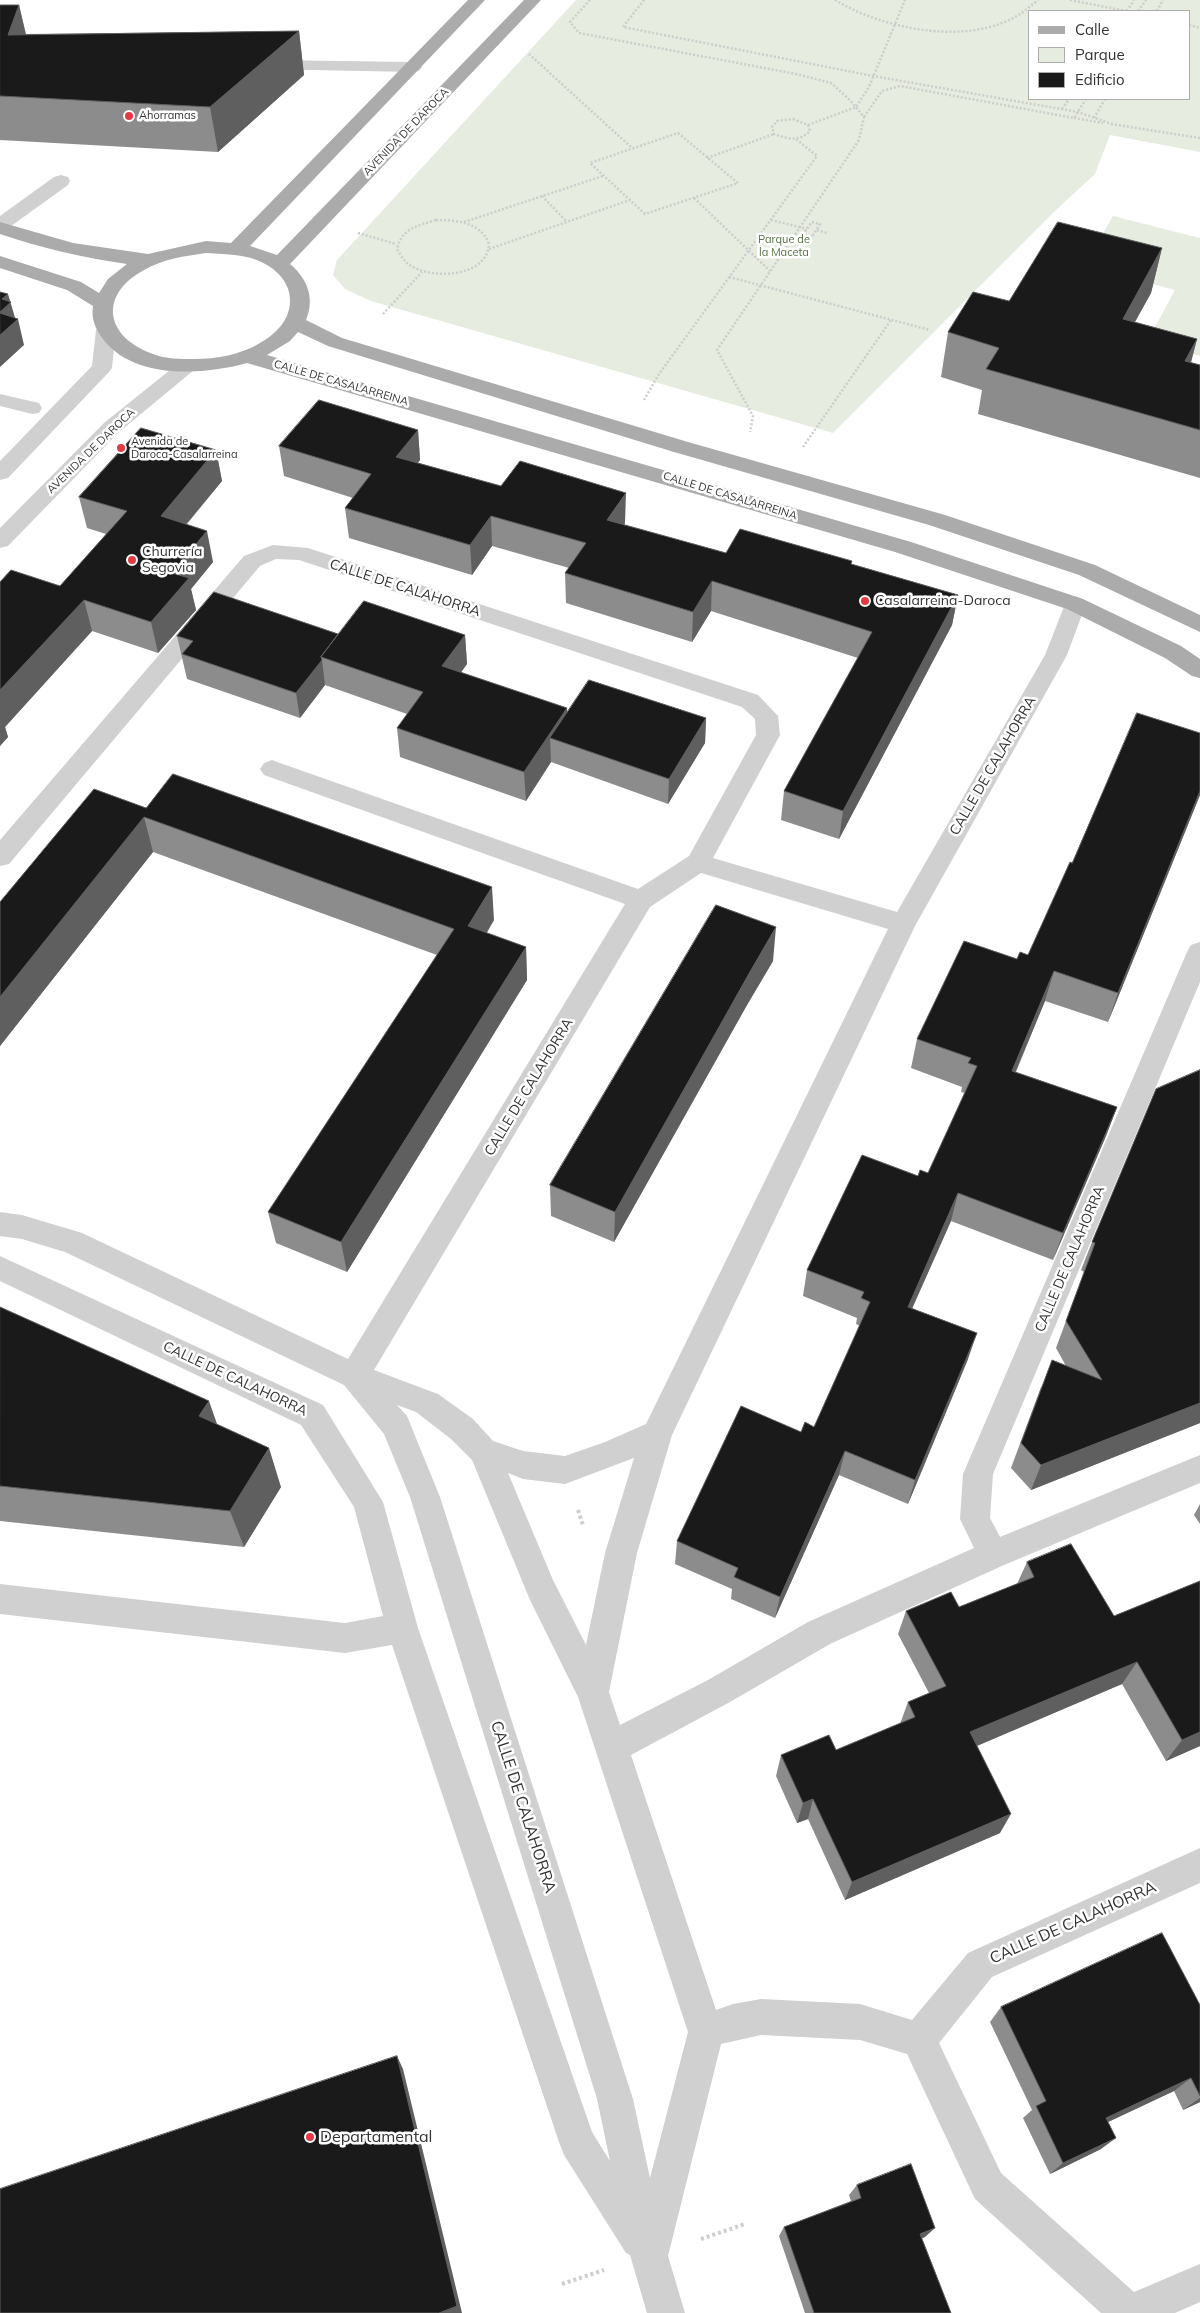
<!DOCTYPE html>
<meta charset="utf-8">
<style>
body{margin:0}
#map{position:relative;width:1200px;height:2313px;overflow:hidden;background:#fff;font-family:Mulish,sans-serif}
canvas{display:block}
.legend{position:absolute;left:1028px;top:10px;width:162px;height:90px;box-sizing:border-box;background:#fff;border:1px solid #adadad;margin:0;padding:6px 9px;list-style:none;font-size:15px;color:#333}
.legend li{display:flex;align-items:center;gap:10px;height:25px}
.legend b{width:25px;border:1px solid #adadad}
</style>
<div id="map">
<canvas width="1200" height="2313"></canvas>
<ul class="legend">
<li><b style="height:6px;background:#ababab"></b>Calle</li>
<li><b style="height:14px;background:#e6ecdf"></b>Parque</li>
<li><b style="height:14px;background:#1a1a1a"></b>Edificio</li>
</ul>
</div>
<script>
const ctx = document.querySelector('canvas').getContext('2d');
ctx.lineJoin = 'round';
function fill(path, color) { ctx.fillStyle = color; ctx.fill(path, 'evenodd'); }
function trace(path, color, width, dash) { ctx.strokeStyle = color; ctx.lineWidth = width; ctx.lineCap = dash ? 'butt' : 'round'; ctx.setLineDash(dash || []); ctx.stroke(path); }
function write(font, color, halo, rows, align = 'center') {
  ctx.font = font + ' Mulish,sans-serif'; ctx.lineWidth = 5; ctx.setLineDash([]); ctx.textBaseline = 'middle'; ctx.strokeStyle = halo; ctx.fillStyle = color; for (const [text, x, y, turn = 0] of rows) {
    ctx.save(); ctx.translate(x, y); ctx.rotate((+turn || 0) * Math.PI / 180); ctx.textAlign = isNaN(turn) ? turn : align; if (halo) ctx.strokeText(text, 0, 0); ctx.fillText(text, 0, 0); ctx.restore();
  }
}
const green = new Path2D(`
 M576 0H1200V152L1110 135 1095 174 1056 210 833 433 371 301 345 289 333 275 337 260ZM1029 11H1189V99H1029Z
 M1113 216 1200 238V356L1147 342 1175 290 1084 266Z`);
const pathFar1 = new Path2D(`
 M590 0 570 22 579 33 796 74 831 83 850 100 864 117 859 140 717 350 753 416 750 432
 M644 0 623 27 873 76 1078 112 1112 124
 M835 0C883 29 969 47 1020 14 1026 10 1032 5 1038 0
 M1070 0 1126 11
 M1127 11 1134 0
 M1138 11 1146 0
 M1157 11 1163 0
 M1189 25 1200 28
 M529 54 632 148
 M1062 109 1069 99
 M864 117 882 91 900 86 1074 118 1086 99
 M1074 118 1103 123
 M1094 118 1105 99
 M793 119 808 125 810 131C799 142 787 139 774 134L772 127 777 121Z
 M1111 124 1200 138
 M808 125 856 107 869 87 905 0
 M678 133 738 183 645 214 590 163Z
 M707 158 774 134
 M542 196 567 222
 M694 198 770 271
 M436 220C456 220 481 222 489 244 487 276 438 279 415 268 406 264 402 258 397 249 402 228 417 226 436 220Z
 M771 220 807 229
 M464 222 603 176
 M812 222 820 224 812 237 803 234Z
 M817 230 827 233
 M358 233 396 244
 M489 249 630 200
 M729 277 930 330
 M383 314 422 272
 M644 400 659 374 817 156 796 139
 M803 447 891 320`);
const path = new Path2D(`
 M578 1510 583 1525
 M701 2239 745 2224
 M562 2284 604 2270`);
const minor = new Path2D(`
 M267 60 413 62 419 63 422 67 419 71 413 72 261 69 258 65 261 61Z
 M61 175 68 177 70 181 68 185 7 229 0 231V216L54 177Z
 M106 324 113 326 116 330 112 368 109 372 8 478 0 480V461L92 366 96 330 99 326Z
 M187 360 194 362 197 366 194 370 118 433 8 546 0 548V528L104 423 180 362Z
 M0 394 39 403 42 408 39 413 32 414 0 406Z
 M273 545 308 548 758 695 778 716 780 735 713 858 897 912 1045 655 1067 599 1075 596 1083 599 1086 604 1067 655 915 926 672 1435 637 1553 609 1692 620 1725 708 1680 808 1622 974 1548 960 1519 963 1474 1187 952 1191 945 1200 942V982L993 1474 990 1518 1000 1537 1200 1455V1483L1004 1565 830 1644 730 1702 631 1755 716 2010 733 2004 761 1999 860 2004 912 2020 968 1953 1200 1848V1883L992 1977 939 2043 1001 2173 1134 2292 1200 2264V2302L1175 2313H1101L975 2199 907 2054 860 2040 761 2035 721 2044 668 2256 685 2313H647L630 2255 626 2253 564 2155 559 2142 392 1645 345 1653 0 1614V1584L345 1623 383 1616 354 1507 301 1425 0 1281V1256L323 1405 383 1502 418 1628 592 2132 610 2161 597 2099 410 1497 384 1434 344 1385 65 1252 22 1239 0 1236V1212L22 1215 82 1233 348 1359 625 904 264 775 260 769 264 763 272 760 280 763 638 889 689 856 756 735 755 719 742 707 299 560 276 559 260 566 9 864 0 866V840L244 556ZM701 873 888 929 646 1424 605 1442 565 1456 523 1451 493 1441 473 1419 438 1394 374 1370 650 907ZM397 1405 416 1412 451 1439 472 1460 530 1600 578 1697 688 2032 650 2178 633 2099 440 1497 407 1416ZM634 1458 605 1553 586 1645 553 1580 508 1473 523 1479 565 1484Z`);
const major = new Path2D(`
 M468 0H485L250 246 277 255 524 0H541L290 264C308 279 315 299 306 320L342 338 688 442 945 515 1095 565 1200 615V632L1079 575 929 525 674 452 328 346 298 332 290 341 267 355 911 542 1083 599 1181 646 1200 659V678L1192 676 1165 658 1067 609 895 552 247 363C204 375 134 380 103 339 95 329 91 318 93 306L67 290 0 268V256L81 282 99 293 108 279 127 264C84 258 41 248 0 234V222L73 243 148 254 206 241 231 243ZM206 253C221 254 237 254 251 258 299 273 304 319 260 343 240 355 217 359 194 359 180 359 166 359 153 354 105 337 98 295 144 270 163 259 185 256 206 253Z`);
const wall = new Path2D(`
 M0 5H19L26 34 299 31 304 75 218 152 0 140Z
 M1162 248 1151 293 1135 322 1197 339 1191 363 1200 365V478L978 414 982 390 941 377 948 332 1009 301Z
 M418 430 420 460 418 463 625 523 624 525 726 553 852 564 958 595 952 625 839 839 781 820 784 791 858 658 711 611 692 642 566 603 565 573 569 568 492 546 472 575 349 538 345 508 353 498 284 476 279 446Z
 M216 450 222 481 187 524 213 562 191 589 196 610 158 653 92 631 5 727 8 737 0 746V582L60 586 106 534 87 528 79 497Z
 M338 634 465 635 467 664 461 672 567 713 706 718 705 743 668 804 551 762 526 801 400 757 397 728 407 714 325 685 300 718 187 679 177 636Z
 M1200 733V795L1108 1022 1045 1001 1016 1072 1117 1107 1106 1136 1053 1260 951 1221 912 1309 968 1359 908 1504 839 1475 775 1618 731 1599 732 1589 675 1564 677 1541 801 1432 814 1427 860 1326 856 1324 857 1318 803 1296 807 1270 918 1176 928 1173 965 1093 961 1092 962 1087 911 1068 917 1039 1017 959 1028 955 1072 863Z
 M146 808 494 920 487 933 526 947 527 980 347 1272 276 1243 268 1212 437 955 153 852 0 1046V902Z
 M773 961 747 1005 614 1242 551 1216 550 1185Z
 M1200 1070V1423L1031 1490 1011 1468 1041 1387 1066 1366 1056 1348 1084 1272 1081 1270 1092 1242Z
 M0 1307 217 1424 281 1487 244 1547 0 1521Z
 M1200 1504V1524L1194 1515Z
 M1027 1562 1114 1616 1200 1581V1746L1166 1761 1122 1684 977 1746 1000 1833 845 1900 808 1819 797 1823 776 1776 781 1755 836 1750 900 1724 908 1702 929 1693 898 1634 906 1611 959 1607 1017 1584Z
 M1200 2005V2102L1183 2110 1174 2091 1108 2122 1101 2149 1050 2174 1023 2118 1032 2110 990 2022 1001 2007Z
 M857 2185 925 2237 922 2238 951 2313H805L779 2236 784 2227 851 2201 849 2195Z`);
const shadedWall = new Path2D(`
 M19 5 29 49 8 35Z
 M299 31 304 75 218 152 210 107Z
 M1162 248 1151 293 1112 363 1123 319Z
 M8 294 16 321 18 319 24 345 0 367V312L2 299Z
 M1197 339 1185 384V361Z
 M418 430 420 460 399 487 396 457Z
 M216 450 222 481 167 547 161 516Z
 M626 493 625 523 606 550 607 520Z
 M491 516 492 546 472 575 470 545Z
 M207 531 213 562 191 589 196 610 158 653 151 622 172 573Z
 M712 581 711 611 692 642 693 612Z
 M958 595 952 625 839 839 843 811Z
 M84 600 92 631 5 727 8 737 0 746V690Z
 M465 635 467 664 445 695 442 666Z
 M322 660 325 685 300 718 296 693Z
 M567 708 568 737 550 738 551 762 526 801 524 772Z
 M706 718 705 743 668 804 669 779Z
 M1200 791V795L1108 1022 1118 993Z
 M144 817 153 852 0 1046V997Z
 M492 887 494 920 470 959 468 926Z
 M776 927 773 961 747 1005 614 1242 615 1212 750 972Z
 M526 947 527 980 347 1272 341 1242Z
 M1054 971 1045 1001 1004 1099 1012 1071Z
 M1117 1107 1106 1136 1053 1260 1063 1233Z
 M958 1193 951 1221 901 1333 908 1307Z
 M977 1333 968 1359 908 1504 915 1480Z
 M209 1401 223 1441 199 1416Z
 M1200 1403V1423L1031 1490 1041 1465Z
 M269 1448 281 1487 244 1547 230 1511Z
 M845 1451 839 1475 775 1618 780 1597Z
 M1137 1662 1122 1684 960 1753 970 1732Z
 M1200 1732V1746L1166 1761 1182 1740Z
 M813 1799 808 1819 797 1823 803 1803Z
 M1011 1814 1000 1833 845 1900 852 1882Z
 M397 2056 403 2069 462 2313H439Z
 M1191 2078 1174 2091 1091 2130 1106 2118Z
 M1200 2098V2102L1183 2110Z
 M1116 2138 1101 2149 1050 2174 1063 2163Z
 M935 2228 925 2237 911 2243 920 2234Z`);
const building = new Path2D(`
 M0 5H19L8 35 299 31 210 107 0 96Z
 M1058 222 1162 248 1123 319 1197 339 1185 361 1200 365V430L986 369 999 348 948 332 973 292 1009 301Z
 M0 292 8 294 2 299 11 302 0 312Z
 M0 313 18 319 0 335Z
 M319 400 418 430 396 457 501 486 520 461 626 493 607 520 726 553 740 529 852 561 851 564 958 595 843 811 784 791 872 632 712 581 693 612 565 573 586 543 491 516 470 545 345 508 371 474 279 446Z
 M141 428 216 450 161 516 207 531 172 573 189 578 151 622 84 600 0 690V582L11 570 60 586 127 511 79 497Z
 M214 592 338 634 321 657 322 660 296 693 182 654 193 641 177 636Z
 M364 601 465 635 442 666 567 708 524 772 397 728 423 692 321 657Z
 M589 680 706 718 669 779 550 738Z
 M1137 713 1200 733V791L1118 993 1054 971 1012 1071 1117 1107 1063 1233 958 1193 908 1307 977 1333 915 1480 845 1451 780 1597 734 1577 738 1568 677 1541 741 1406 801 1432 805 1422 814 1427 870 1302 861 1298 864 1292 807 1270 862 1155 918 1176 920 1170 928 1173 977 1066 968 1063 971 1058 917 1039 964 941 1017 959 1020 952 1028 955 1070 862 1072 863Z
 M173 774 492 887 468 926 526 947 341 1242 268 1212 454 929 144 817 0 997V902L94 789 146 808Z
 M716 905 776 927 750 972 615 1212 550 1185Z
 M1200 1070V1403L1041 1465 1021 1443 1052 1360 1102 1380 1066 1321 1095 1243 1092 1242 1156 1089Z
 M0 1307 209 1401 199 1416 269 1448 230 1511 0 1486Z
 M1071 1544 1114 1616 1200 1581V1732L1182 1740 1137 1662 970 1732 1011 1814 852 1882 813 1799 803 1803 781 1755 829 1735 836 1750 915 1717 908 1702 946 1686 906 1611 951 1592 959 1607 1034 1577 1027 1562Z
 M1162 1933 1200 2005V2096L1191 2078 1106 2118 1116 2138 1063 2163 1036 2106 1046 2101 1001 2007Z
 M397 2056 457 2306 439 2313H0V2189Z
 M911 2164 935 2228 920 2234 951 2313H814L784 2227 861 2198 857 2185Z`);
const markers = [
 [129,116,5,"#e63946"],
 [121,448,5,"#e63946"],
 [132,560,5,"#e63946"],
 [865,601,5,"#e63946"],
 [310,2137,5,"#e63946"]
];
const farPoinames = [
 ["Ahorramas",139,116],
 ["Avenida de",131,442],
 ["Daroca-Casalarreina",131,455]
];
const farStreetnames = [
 ["AVENIDA DE DAROCA",406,132,-46],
 ["CALLE DE CASALARREINA",341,383,16],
 ["AVENIDA DE DAROCA",91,451,-44],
 ["CALLE DE CASALARREINA",730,496,17]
];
const farParknames = [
 ["Parque de",784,240],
 ["la Maceta",784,253]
];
const poiNames = [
 ["Churrería",142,552],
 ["Segovia",142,568],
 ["Casalarreina-Daroca",875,601]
];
const streetNames = [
 ["CALLE DE CALAHORRA",405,588,18],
 ["CALLE DE CALAHORRA",993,766,-60],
 ["CALLE DE CALAHORRA",529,1087,-59],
 ["CALLE DE CALAHORRA",1070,1259,-67],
 ["CALLE DE CALAHORRA",235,1379,25]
];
const nearStreetnames = [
 ["CALLE DE CALAHORRA",523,1807,72],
 ["CALLE DE CALAHORRA",1073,1923,-24]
];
const nearPoinames = [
 ["Departamental",320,2137]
];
fill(green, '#e6ecdf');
trace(pathFar1, '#cdcdcd', 2.5, [2, 2]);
trace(path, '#cdcdcd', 4, [3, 3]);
fill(minor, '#d0d0d0');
fill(major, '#ababab');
fill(wall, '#8c8c8c');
fill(shadedWall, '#5f5f5f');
fill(building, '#1a1a1a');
trace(building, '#5f5f5f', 1);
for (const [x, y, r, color] of markers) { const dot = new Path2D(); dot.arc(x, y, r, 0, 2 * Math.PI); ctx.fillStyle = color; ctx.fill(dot); trace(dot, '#fff', 2); }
write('11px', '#333', '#fff', farPoinames, 'left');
write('11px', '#333', '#fff', farStreetnames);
write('11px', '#56703f', '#fff', farParknames);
write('14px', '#333', '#fff', poiNames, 'left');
write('14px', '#333', '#fff', streetNames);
write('16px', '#333', '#fff', nearStreetnames);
write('16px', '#333', '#fff', nearPoinames, 'left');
</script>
